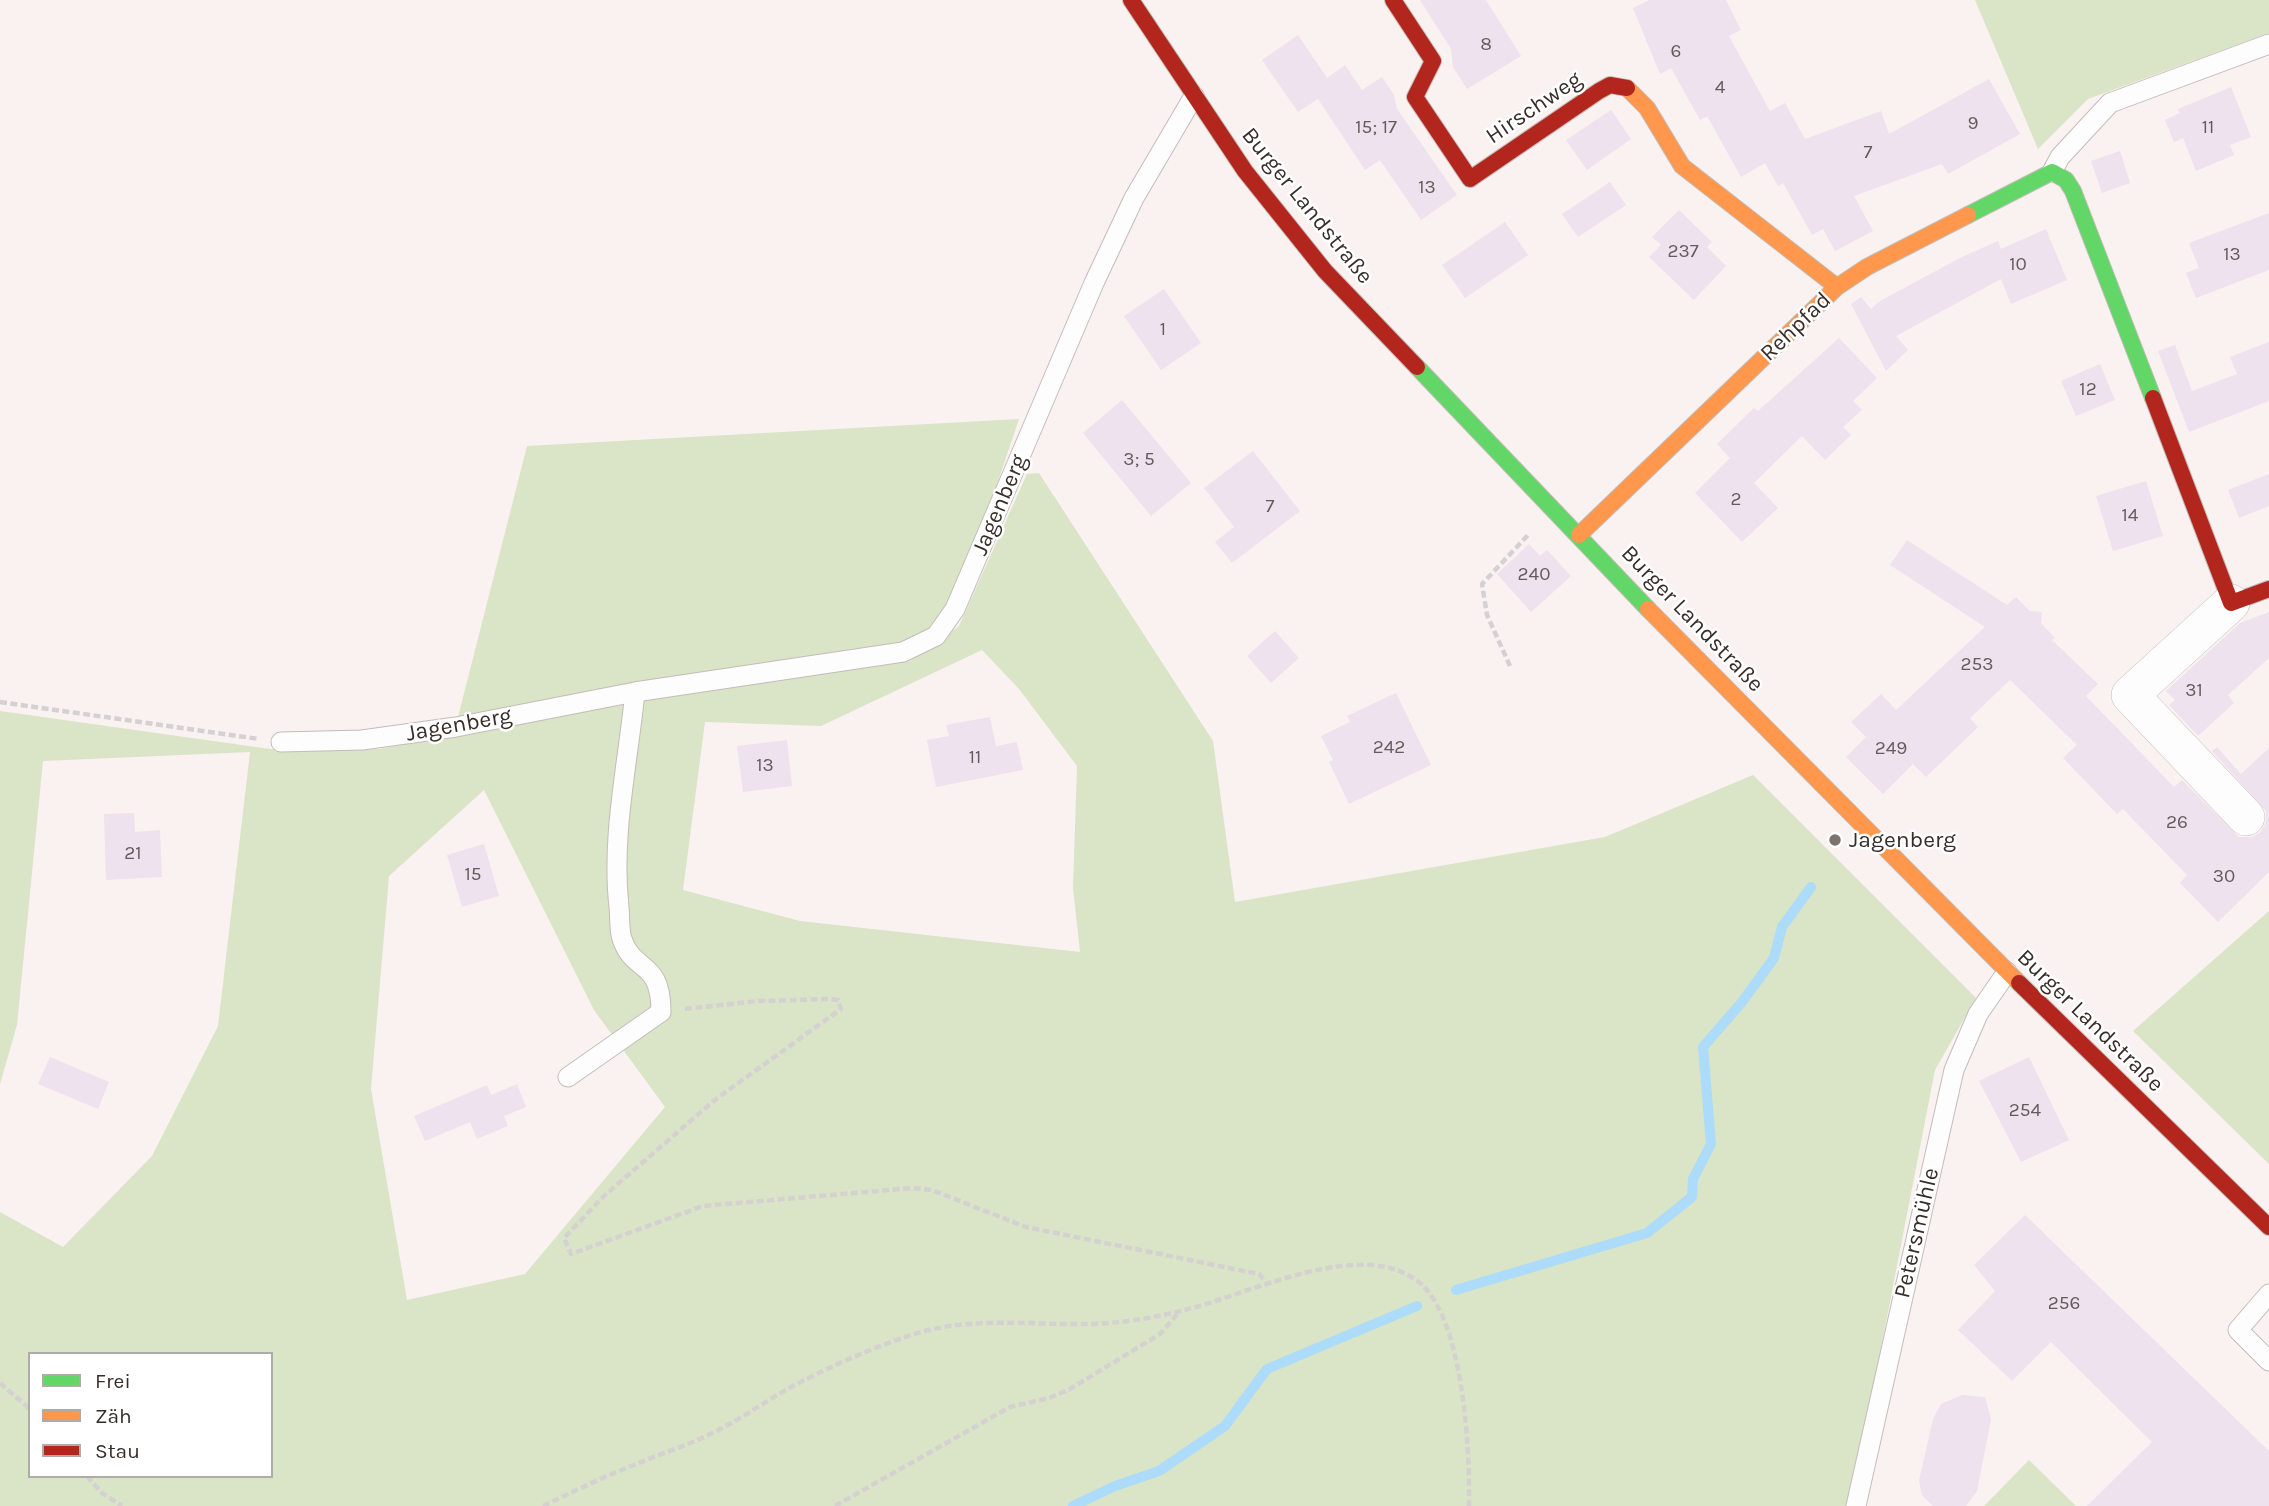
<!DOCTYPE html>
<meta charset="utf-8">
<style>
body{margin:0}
#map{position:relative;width:2269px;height:1506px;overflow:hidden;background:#f9f2f0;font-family:Karla,sans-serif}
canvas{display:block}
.legend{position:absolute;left:28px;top:1352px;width:245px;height:126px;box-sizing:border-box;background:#fff;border:2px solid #afaba9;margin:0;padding:9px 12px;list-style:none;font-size:21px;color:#382e29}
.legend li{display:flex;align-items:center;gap:14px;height:35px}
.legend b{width:35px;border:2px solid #afaba9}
</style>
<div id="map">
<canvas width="2269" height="1506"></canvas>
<ul class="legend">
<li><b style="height:9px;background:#63d668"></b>Frei</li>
<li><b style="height:9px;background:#ff974d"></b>Zäh</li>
<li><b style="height:9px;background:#b3261e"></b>Stau</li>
</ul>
</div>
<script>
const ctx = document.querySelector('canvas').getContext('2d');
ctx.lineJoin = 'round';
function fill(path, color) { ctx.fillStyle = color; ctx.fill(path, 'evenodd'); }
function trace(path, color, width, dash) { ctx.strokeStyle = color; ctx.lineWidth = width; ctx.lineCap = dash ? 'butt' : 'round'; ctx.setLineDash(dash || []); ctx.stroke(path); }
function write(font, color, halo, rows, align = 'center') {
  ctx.font = font + ' Karla,sans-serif'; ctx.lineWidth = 5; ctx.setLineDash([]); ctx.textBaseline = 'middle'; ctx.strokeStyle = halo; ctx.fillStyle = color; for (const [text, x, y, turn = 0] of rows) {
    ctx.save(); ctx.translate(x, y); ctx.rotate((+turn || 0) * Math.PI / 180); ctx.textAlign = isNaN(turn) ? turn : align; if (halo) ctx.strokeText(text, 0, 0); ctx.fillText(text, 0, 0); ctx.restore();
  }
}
const green = new Path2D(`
 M1975 0H2269V33L2088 99 2038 149Z
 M1019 419 955 609 903 652 458 717 527 446Z
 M1039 473 1213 741 1235 902 1605 837 1753 775 1976 998 1935 1070 1852 1497 1866 1506H0V1212L63 1247 152 1156 218 1026 250 752 43 761 17 1025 0 1084V711L270 749H379L654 697 910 661 959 626 1027 474ZM982 650 1019 689 1077 766 1073 888 1080 952 800 921 683 890 705 722 821 726ZM484 790 594 1010 665 1107 525 1274 407 1300 371 1089 389 876ZM30 1354H271V1476H30Z
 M2269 911V1164L2133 1031Z
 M2029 1460 2076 1506H1984Z`);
const stream = new Path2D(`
 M1456 1290 1647 1233 1692 1197 1693 1179 1711 1144 1703 1047 1742 1002 1774 958 1782 927 1811 887
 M1073 1506 1115 1486 1159 1471 1225 1426 1267 1369 1417 1306`);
const building = new Path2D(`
 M1420 0H1486L1521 56 1467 89 1453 67 1451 49Z
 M1649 0H1726L1741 30 1729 36 1770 111 1785 103 1805 139 1881 111 1889 134 1989 79 2020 134 1948 174 1942 164 1854 196 1873 231 1835 251 1823 229 1812 235 1783 183 1778 186 1765 163 1741 177 1707 116 1700 120 1671 68 1660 74 1633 8Z
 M1298 35 1327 78 1345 65 1362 90 1382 77 1394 95 1397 109 1457 195 1421 220 1380 160 1365 170 1318 99 1298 112 1262 60Z
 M2231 87 2251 137 2230 145 2234 155 2196 171 2183 138 2174 142 2165 120 2180 113 2178 109Z
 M1611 110 1631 139 1587 170 1566 140Z
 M2120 151 2130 183 2102 193 2091 161Z
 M1610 182 1626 205 1578 237 1562 214Z
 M1679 210 1712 242 1707 247 1726 266 1694 300 1649 257 1661 245 1652 237Z
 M2269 213V270L2196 298 2186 273 2199 268 2189 243Z
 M1505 222 1528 255 1465 298 1442 265Z
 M2046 229 2067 280 2011 304 2001 279 1896 336 1908 350 1886 371 1851 304 1861 297 1871 309 1880 301 1962 257 1998 241 2001 249Z
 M1164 289 1201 343 1161 370 1124 316Z
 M1839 338 1877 378 1853 401 1862 410 1843 427 1851 435 1825 460 1802 436 1754 483 1778 508 1742 542 1695 493 1730 458 1717 444 1754 408 1758 411Z
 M2269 342V401L2189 432 2158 351 2175 345 2192 391 2237 374 2230 357Z
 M2100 364 2115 400 2076 416 2061 381Z
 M1122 400 1191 483 1151 516 1083 433Z
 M1253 451 1300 511 1232 563 1215 542 1234 527 1204 488Z
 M2269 474V506L2239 518 2228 490Z
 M2146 481 2163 536 2113 551 2096 496Z
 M1907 540 2007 605 2016 597 2030 611 2042 612 2041 623 2055 638 2052 640 2098 684 2086 696 2174 787 2182 780 2239 837H2252L2261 832 2266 822V811L2212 751 2217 747 2241 774 2269 748V872L2218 922 2180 883 2187 875 2123 809 2117 814 2063 758 2077 745 2010 680 1970 718 1978 727 1926 777 1913 764 1883 794 1846 757 1866 737 1851 722 1881 694 1896 710 1985 627 1890 565Z
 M1529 544 1540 556 1547 550 1571 576 1531 612 1497 574Z
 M2269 612V658L2228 695 2234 703 2198 736 2169 705 2175 700 2166 691 2240 623Z
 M1275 631 1299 658 1271 683 1247 656Z
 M1396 693 1431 765 1349 804 1329 762 1333 760 1321 736 1350 722 1347 716Z
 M990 717 996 746 1017 742 1023 770 936 787 927 740 949 736 946 725Z
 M787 740 792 786 743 792 737 746Z
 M134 813 135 832 160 830 162 877 106 880 104 814Z
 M484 844 499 896 462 907 447 855Z
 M50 1057 109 1082 98 1109 38 1084Z
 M2029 1057 2069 1140 2021 1162 1979 1081Z
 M517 1084 526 1107 504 1116 508 1126 477 1139 470 1122 425 1141 414 1116 487 1085 491 1095Z
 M2025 1215 2269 1451V1506H2087L2152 1442 2051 1342 2012 1381 1958 1330 1995 1291 1974 1265Z
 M1962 1395 1985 1397 1991 1419 1977 1491 1966 1506H1933L1922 1495 1919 1481 1933 1419 1941 1404Z`);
const path = new Path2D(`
 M1510 666 1487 615 1482 584 1529 534
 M0 702 259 739
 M685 1009 758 1001 831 999 838 1000 841 1009 716 1099 605 1195 564 1238 571 1254 703 1206 912 1188 932 1190 1026 1227 1259 1274 1268 1285
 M0 1383 30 1409
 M87 1476 102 1493 122 1506
 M543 1506C573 1492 603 1477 634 1465 662 1453 693 1444 720 1429 746 1416 770 1398 795 1385 831 1366 870 1349 908 1336 975 1313 1041 1328 1110 1323 1135 1321 1160 1316 1185 1310 1247 1295 1363 1235 1420 1283 1464 1321 1470 1451 1469 1506
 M835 1506 1010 1407 1049 1398 1070 1389 1160 1334 1180 1311`);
const lane = new Path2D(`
 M2052 172 2060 157 2110 103 2269 44
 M281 742 362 740 456 727 635 692 903 652 936 636 955 609 1094 283 1134 198 1194 96
 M568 1077 661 1012C661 959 634 974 622 939 619 930 620 917 619 907 611 836 628 763 635 692
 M2269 1294 2238 1330 2269 1361
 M1856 1506 1954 1070 1978 1014 2007 972`);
const street = new Path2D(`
 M2231 603 2130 695 2246 817`);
const fast = new Path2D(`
 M1968 215 2052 172 2066 180 2073 191 2153 398
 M1417 367 1648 609`);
const slow = new Path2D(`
 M1627 88 1647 108 1682 166 1837 287
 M1579 535 1837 287 1867 267 1968 215
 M1648 609 2019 983`);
const jam = new Path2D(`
 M1131 0 1245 171 1325 271 1417 367
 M1393 0 1433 61 1415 97 1470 179 1599 91 1610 85 1627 88
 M2153 398 2231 603 2269 589
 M2019 983 2269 1227`);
const markers = [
 [1835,840,7,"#7c736f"]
];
const numberNames = [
 ["8",1486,45],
 ["6",1676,52],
 ["4",1720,88],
 ["9",1973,124],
 ["15; 17",1376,128],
 ["11",2208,128],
 ["7",1868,153],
 ["13",1427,188],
 ["237",1683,252],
 ["13",2232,255],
 ["10",2018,265],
 ["1",1163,330],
 ["12",2088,390],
 ["3; 5",1139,460],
 ["2",1736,500],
 ["7",1270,507],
 ["14",2130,516],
 ["240",1534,575],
 ["253",1977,665],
 ["31",2194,691],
 ["242",1389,748],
 ["249",1891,749],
 ["11",975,758],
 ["13",765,766],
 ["26",2177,823],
 ["21",133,854],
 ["15",473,875],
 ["30",2224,877],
 ["254",2025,1111],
 ["256",2064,1304]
];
const streetNames = [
 ["Hirschweg",1534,108,-34],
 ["Burger Landstraße",1307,206,51],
 ["Rehpfad",1796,327,-44],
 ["Jagenberg",1000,505,-67],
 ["Burger Landstraße",1692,619,46],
 ["Jagenberg",459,725,-10],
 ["Burger Landstraße",2090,1021,44],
 ["Petersmühle",1917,1233,-77]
];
const poiNames = [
 ["Jagenberg",1849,840]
];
fill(green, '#dae4c7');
trace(stream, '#acdcfa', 10);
fill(building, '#ede2ed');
trace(lane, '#c4bcb9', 21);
trace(street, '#c4bcb9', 38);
trace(fast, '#c4bcb9', 18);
trace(slow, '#c4bcb9', 18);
trace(jam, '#c4bcb9', 18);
trace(path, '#d4d1d0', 4.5, [7, 3.5]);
trace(lane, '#fefdfd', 19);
trace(street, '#fefdfd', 37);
trace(fast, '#63d668', 16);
trace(slow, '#ff974d', 16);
trace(jam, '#b3261e', 16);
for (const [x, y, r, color] of markers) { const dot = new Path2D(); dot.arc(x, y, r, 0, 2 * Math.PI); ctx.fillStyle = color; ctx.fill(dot); trace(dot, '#fff', 2.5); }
write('19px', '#655b5a', null, numberNames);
write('23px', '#382e29', '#fff', streetNames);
write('23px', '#382e29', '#fff', poiNames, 'left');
</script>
